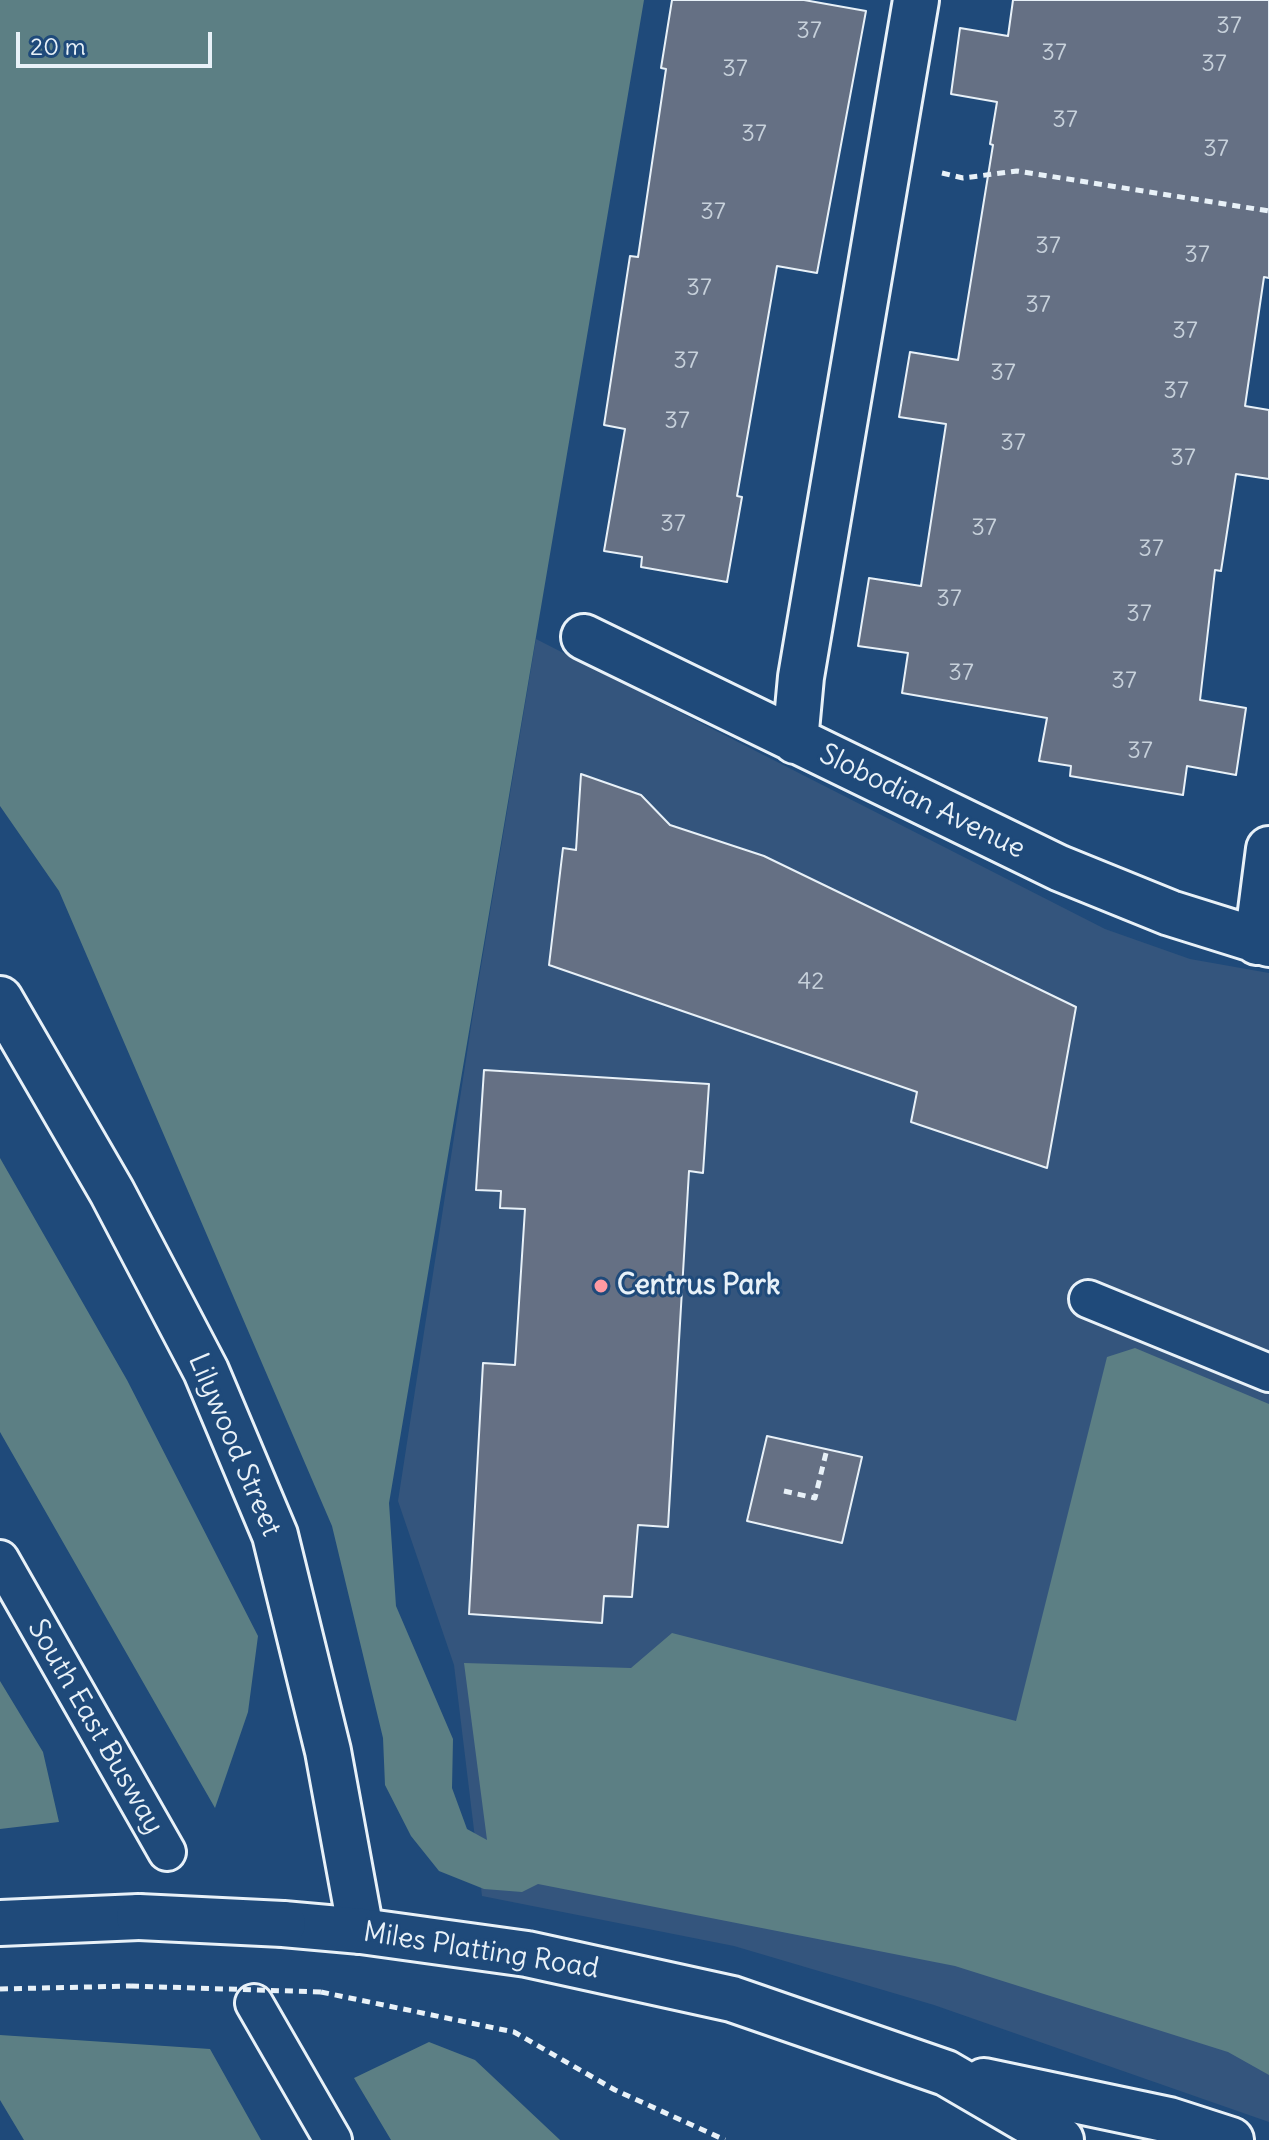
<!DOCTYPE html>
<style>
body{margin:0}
#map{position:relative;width:1269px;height:2140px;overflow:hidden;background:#1f4a7a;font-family:Delius,sans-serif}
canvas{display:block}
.scale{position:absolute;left:16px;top:32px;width:196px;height:36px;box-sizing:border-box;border:4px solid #e8f1f8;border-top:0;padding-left:10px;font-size:24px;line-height:28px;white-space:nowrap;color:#e8f1f8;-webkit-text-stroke:6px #1f4a7a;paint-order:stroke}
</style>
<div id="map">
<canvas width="1269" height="2140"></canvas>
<div class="scale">20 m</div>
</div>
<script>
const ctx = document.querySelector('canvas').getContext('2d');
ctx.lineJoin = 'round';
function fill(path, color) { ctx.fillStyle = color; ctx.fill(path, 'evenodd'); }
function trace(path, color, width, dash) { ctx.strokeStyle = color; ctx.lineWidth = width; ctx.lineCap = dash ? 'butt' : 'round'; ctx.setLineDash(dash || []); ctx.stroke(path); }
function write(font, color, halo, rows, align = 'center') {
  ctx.font = font + ' Delius,sans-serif'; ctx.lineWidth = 6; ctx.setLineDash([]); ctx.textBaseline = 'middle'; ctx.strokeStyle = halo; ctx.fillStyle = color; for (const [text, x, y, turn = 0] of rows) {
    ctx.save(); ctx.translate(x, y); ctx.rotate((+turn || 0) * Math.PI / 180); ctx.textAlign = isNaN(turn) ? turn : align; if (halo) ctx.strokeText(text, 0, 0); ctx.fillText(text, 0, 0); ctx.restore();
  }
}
const built = new Path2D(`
 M536 639 1105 929 1190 959 1269 973V2122L934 2005 734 1946 482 1896 454 1665 398 1501 473 1014Z`);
const green = new Path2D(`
 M0 0H644L389 1503 396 1606 453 1739 452 1788 467 1829 487 1840 464 1663 631 1668 672 1633 1016 1721 1107 1357 1135 1348 1269 1404V2075L1228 2052 955 1966 538 1884 522 1892 484 1889 439 1871 411 1836 385 1785 383 1738 332 1526 59 891 0 806Z
 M0 1158 127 1380 258 1636 248 1712 215 1808 0 1432Z
 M0 1681 43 1752 59 1822 0 1829Z
 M0 2035 210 2049 261 2140H24L0 2100Z
 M429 2042 475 2060 560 2140H391L354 2078Z`);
const building = new Path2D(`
 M672 0H804L866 11 817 273 777 266 737 496 742 497 727 582 641 567 642 557 604 551 625 429 604 425 630 256 638 257 666 69 661 68Z
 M1013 0H1269V278L1264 277 1245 406 1269 410V479L1236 474 1221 571 1215 570 1200 700 1246 708 1236 775 1187 766 1183 795 1070 776 1071 766 1039 761 1047 718 902 693 908 653 858 646 869 578 921 586 946 424 899 417 910 352 958 360 993 145 990 144 997 102 951 94 960 28 1008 36Z
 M581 774 641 795 670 825 764 856 1076 1007 1047 1168 911 1122 917 1092 549 965 563 848 576 850Z
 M484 1070 709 1084 703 1173 689 1171 668 1527 638 1525 632 1597 604 1596 602 1623 469 1614 483 1363 515 1365 525 1209 500 1208 501 1191 476 1190Z
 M767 1436 862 1457 842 1543 747 1521Z`);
const path = new Path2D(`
 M942 173 963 178 1017 171 1269 211
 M784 1491 815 1498 827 1449
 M0 1989 131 1986
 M321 1992 514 2032 615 2090 725 2140`);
const service = new Path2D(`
 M1088 1299 1269 1373
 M0 1559 167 1852
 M254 2003 333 2140`);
const minor = new Path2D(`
 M584 637 1059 868 1170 913 1269 944
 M795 741 801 677 916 0
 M1257 942 1269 849
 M0 999 112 1192 206 1371 275 1535 328 1751 361 1931`);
const secondary = new Path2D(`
 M0 1923 139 1917
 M283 1924 361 1931 527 1954 732 1999 946 2073 1061 2140
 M984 2081 1169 2120 1231 2140`);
const pathBridge = new Path2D(`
 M131 1986 321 1992`);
const secondaryBridge = new Path2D(`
 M139 1917 283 1924`);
const markers = [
 [601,1286,8,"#ff9aa2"]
];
const numberNames = [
 ["37",1229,26],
 ["37",809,31],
 ["37",1054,53],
 ["37",1214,64],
 ["37",735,69],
 ["37",1065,120],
 ["37",754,134],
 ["37",1216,149],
 ["37",713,212],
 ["37",1048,246],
 ["37",1197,255],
 ["37",699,288],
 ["37",1038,305],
 ["37",1185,331],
 ["37",686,361],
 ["37",1003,373],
 ["37",1176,391],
 ["37",677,421],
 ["37",1013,443],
 ["37",1183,458],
 ["37",673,524],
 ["37",984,528],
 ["37",1151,549],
 ["37",949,599],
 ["37",1139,614],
 ["37",961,673],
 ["37",1124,681],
 ["37",1140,751],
 ["42",811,982]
];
const streetNames = [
 ["Slobodian Avenue",922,802,26],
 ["Lilywood Street",234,1445,67],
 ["South East Busway",95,1727,60],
 ["Miles Platting Road",481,1951,9]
];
const poiNames = [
 ["Centrus Park",617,1286]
];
fill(built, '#34557d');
fill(green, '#5c7f84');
fill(building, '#657084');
trace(building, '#e8f1f8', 2);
trace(service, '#e8f1f8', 42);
trace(minor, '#e8f1f8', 50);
trace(secondary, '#e8f1f8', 50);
trace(path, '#e8f1f8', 5, [8, 6]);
trace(service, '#1f4a7a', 36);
trace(minor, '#1f4a7a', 44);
trace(secondary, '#1f4a7a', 44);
trace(secondaryBridge, '#e8f1f8', 50, []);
trace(pathBridge, '#e8f1f8', 5, [8, 6]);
trace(secondaryBridge, '#1f4a7a', 44);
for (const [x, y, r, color] of markers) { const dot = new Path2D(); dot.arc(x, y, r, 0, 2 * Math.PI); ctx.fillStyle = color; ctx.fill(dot); trace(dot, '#1f4a7a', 3); }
write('24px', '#c7d1db', null, numberNames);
write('28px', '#e8f1f8', '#1f4a7a', streetNames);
write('bold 28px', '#e8f1f8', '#1f4a7a', poiNames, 'left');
</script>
